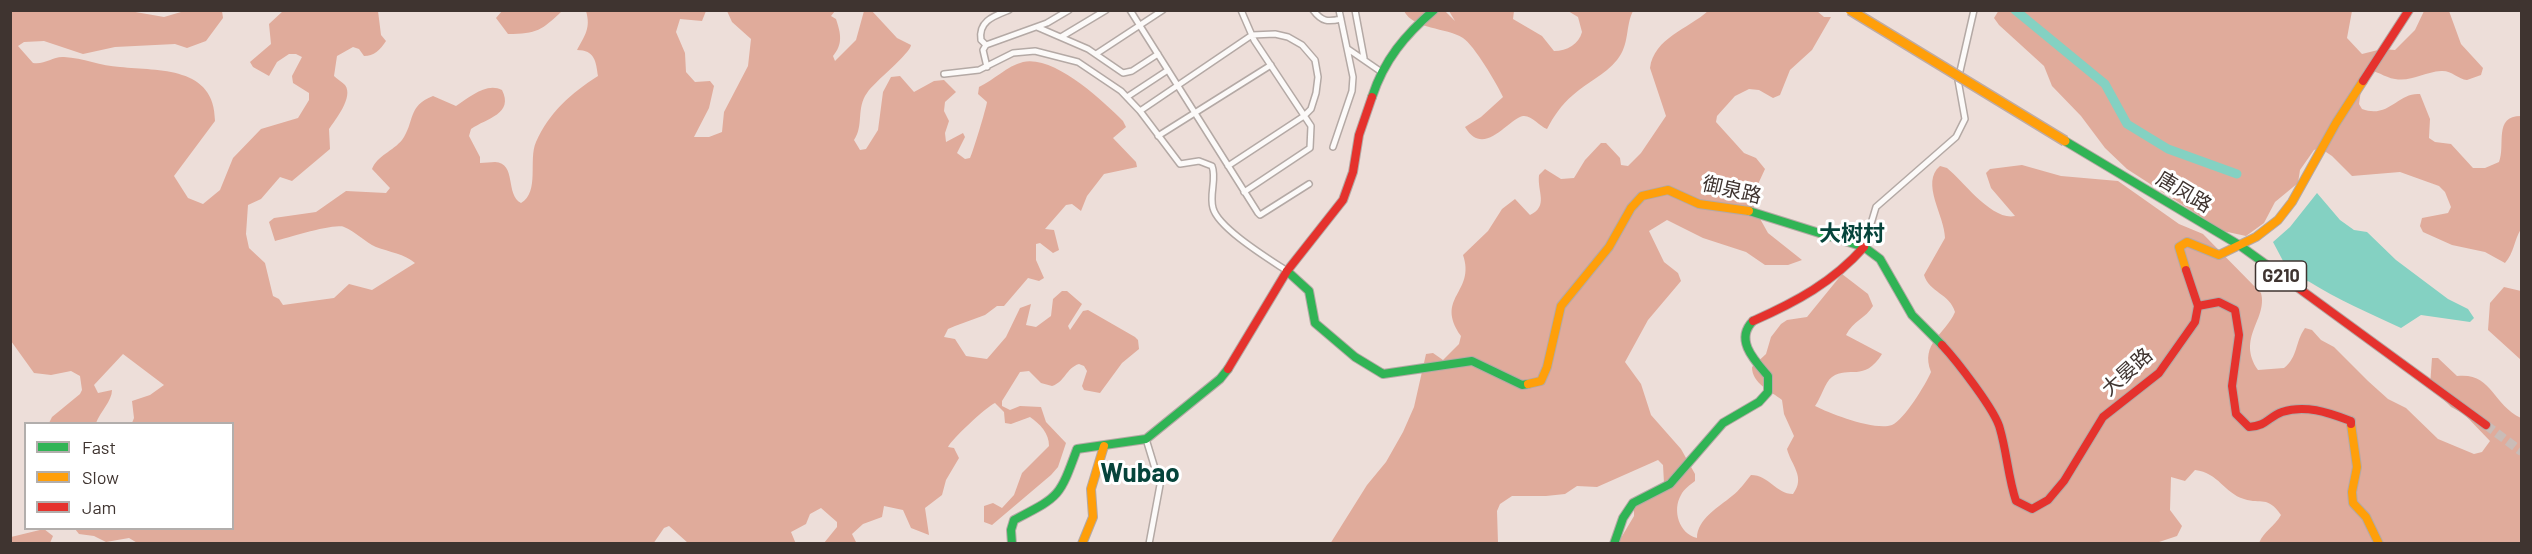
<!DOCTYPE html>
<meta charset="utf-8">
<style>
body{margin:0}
#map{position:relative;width:2532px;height:554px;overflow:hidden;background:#edded9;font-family:Barlow,sans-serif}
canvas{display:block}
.frame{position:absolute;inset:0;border:12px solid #3f3430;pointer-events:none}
.legend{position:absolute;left:24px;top:422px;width:210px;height:108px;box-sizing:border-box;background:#fff;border:2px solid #b2aeac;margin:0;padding:8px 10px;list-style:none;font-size:18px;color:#3f3430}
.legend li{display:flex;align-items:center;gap:12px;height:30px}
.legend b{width:30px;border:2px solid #b2aeac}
</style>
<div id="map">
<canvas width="2532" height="554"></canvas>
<div class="frame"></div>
<ul class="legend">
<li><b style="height:8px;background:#30b455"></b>Fast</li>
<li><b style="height:8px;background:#ff9f0a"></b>Slow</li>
<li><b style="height:8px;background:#e5322d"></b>Jam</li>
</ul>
</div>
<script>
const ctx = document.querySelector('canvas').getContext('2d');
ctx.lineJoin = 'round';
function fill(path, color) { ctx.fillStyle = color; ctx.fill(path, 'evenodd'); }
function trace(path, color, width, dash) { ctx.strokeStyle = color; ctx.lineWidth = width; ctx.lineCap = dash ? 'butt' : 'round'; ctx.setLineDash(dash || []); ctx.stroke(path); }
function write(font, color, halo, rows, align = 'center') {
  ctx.font = font + ' Barlow,"Noto Sans SC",sans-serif'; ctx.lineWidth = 6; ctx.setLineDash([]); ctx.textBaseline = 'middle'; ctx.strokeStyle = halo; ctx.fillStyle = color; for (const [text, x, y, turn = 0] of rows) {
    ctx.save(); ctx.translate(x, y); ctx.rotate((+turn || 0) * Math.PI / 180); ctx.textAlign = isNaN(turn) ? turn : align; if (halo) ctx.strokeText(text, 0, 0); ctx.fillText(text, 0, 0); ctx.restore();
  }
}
const forest = new Path2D(`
 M124 10 164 17 181 12 222 11 223 18 206 41 187 48 175 44 115 47 83 54 44 41 24 42 18 46 33 63C45 65 53 56 64 57 83 58 101 66 120 67 159 71 215 66 215 121L174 176 188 198 203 204 220 190 233 158 261 129 298 118 309 100V93L293 83 292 76 302 57 296 54H289L277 62 269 76 253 67 250 62 271 44 269 24 283 11H378L381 35 386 41C380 50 374 56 364 56L359 49 353 47 337 56 334 76C337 79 342 82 345 85 354 97 335 120 329 129L330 149 292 181 280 177 261 199 248 205 246 234 249 248 265 263 273 296 279 299 283 305 334 298 349 284 372 290 415 263C405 254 389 252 376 247 365 242 356 232 344 227 333 223 289 238 275 241L269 222 274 218 316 212 346 191 386 193 390 188 372 169C377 156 393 151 402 140 415 122 407 106 433 96L456 106C469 98 486 82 502 90 514 114 487 118 471 129L469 136 480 157V163C485 163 491 162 495 162 517 163 505 195 521 203 540 192 528 160 536 142 549 113 571 93 598 76 596 62 595 50 577 50 585 35 591 28 586 11H706L702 21 680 19 676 32 685 53 686 72 695 82 710 81 714 86 709 108 694 137H709L722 132 724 112 748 66 751 39 732 22 727 11H835L831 16 836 19C841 34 843 44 833 56L835 61 856 40 864 11H872L897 38 911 45C910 54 875 81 867 93 856 108 864 126 854 140L860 150 866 149 878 130 883 92 891 77 900 76 914 92 934 81 944 80 956 92 945 102 944 111 949 121 945 133 946 142 963 133 965 137 957 153 965 159 970 158C973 152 986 109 987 102L978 94 979 87C994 80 1007 66 1023 62 1054 55 1102 100 1123 121L1126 127 1113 138 1136 162 1137 167 1104 174 1087 196 1081 211 1072 204 1066 205 1045 229 1054 230 1059 250 1053 253 1040 243 1036 244V260L1044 278 1039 281 1028 278 1004 306H997L985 315 955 326 948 329 944 337 955 339 966 356 987 359 1006 337 1020 308 1031 304 1026 325 1036 327 1051 316 1053 299 1062 291H1067L1082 304 1068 326 1070 330 1083 311 1088 310 1135 337 1138 340 1139 349 1122 363 1100 393 1084 390 1082 386 1087 371 1084 366 1079 364C1066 368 1065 382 1052 386L1041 383 1029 371 1020 372 1002 401V406L1010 410 1020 406 1041 407 1046 422 1066 443 1058 467 1051 475 992 525 984 522V506L993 503 1002 508 1014 495 1022 473 1049 446C1049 433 1040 424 1030 417L1011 424 1005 423 1004 412 995 403C986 407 951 440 948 447L954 448 959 458 946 480 942 495 925 508 929 535 911 528 903 510 884 506 882 517 863 524 852 534 857 544 824 543 837 527V522L821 508 810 514 806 524 791 532 796 544 688 543 669 526 664 528 653 544H139L129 538 106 542 94 536 79 534 75 529 232 528V424L132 423 134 418 132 401 150 395 164 385 123 354 94 385 98 393 112 390C112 401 100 412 96 423H49L52 417 80 394 82 390 80 376 71 371 51 375 34 373 11 341V11Z
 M1999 10 2352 11 2347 38 2362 54 2382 49 2395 50 2415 30 2424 11H2449L2461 44 2483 68 2481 75 2467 80C2458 79 2451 70 2441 71 2425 72 2411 82 2395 79 2383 77 2376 69 2364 70L2359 104 2362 109C2389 119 2398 92 2420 94L2430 119 2429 138 2435 142 2451 144 2473 168H2485L2499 162C2506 145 2493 116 2521 116V229C2514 240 2514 253 2505 263L2485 252 2452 245 2423 232 2420 226 2422 218 2448 213 2451 207 2445 192 2439 186 2400 172 2352 176 2332 156 2320 148 2314 150 2300 170 2298 183 2275 202 2264 223 2246 236 2223 231 2127 169 2105 148 2081 116 2052 86 2044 66 1999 25 1994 18Z
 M502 11V10L562 11C542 30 537 34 508 34L496 18Z
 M1404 11H1445L1455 21 1449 11H1514L1513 19 1542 36 1554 51C1567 51 1579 44 1582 32L1578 17 1568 11H1633C1625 27 1630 44 1617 60 1605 75 1587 82 1573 95 1561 105 1554 116 1547 129 1539 126 1532 115 1523 116 1509 118 1484 159 1465 127L1481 117 1503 97C1497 84 1474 45 1463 38 1446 27 1414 30 1404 11Z
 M1708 11H1817L1824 17H1831L1812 50 1790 70 1780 95 1773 98 1759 90 1749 89 1735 96 1717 116 1716 122 1744 153 1756 158 1765 169 1753 195 1754 208 1768 233 1802 260 1788 265H1765L1746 252 1703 238 1667 220 1649 231 1664 262 1678 273 1681 281 1648 320 1625 362 1641 384 1651 415 1681 449 1695 474V481C1690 485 1684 489 1681 495 1672 510 1679 534 1697 538 1697 519 1719 507 1732 496 1740 490 1745 482 1751 475 1769 475 1776 494 1793 494 1806 477 1791 465 1787 449L1794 436 1784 414 1782 400C1771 391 1752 384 1752 367L1766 354 1771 337 1781 324 1787 320 1807 317 1842 274 1868 294 1873 306C1866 318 1853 321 1846 335L1882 354C1864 383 1849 365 1832 377 1825 382 1821 398 1815 406 1831 414 1875 431 1892 425 1904 420 1926 384 1931 372 1920 343 1945 335 1955 312 1950 294 1929 292 1924 275L1945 238C1945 216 1920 183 1940 166L1947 168C1964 182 1992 221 2015 216L1991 188 1986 173 1990 169 2022 165 2061 176 2118 181 2179 224 2203 234 2261 293C2268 319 2236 338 2258 370L2284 368C2298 357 2295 342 2305 328L2312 330 2321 340 2334 347 2368 381 2388 399 2406 408 2438 439 2474 454 2482 452 2490 441 2464 414 2451 407 2430 386 2432 358H2438L2457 376C2492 372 2492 404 2521 418V543H2259C2264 531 2274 527 2281 515 2267 495 2262 505 2244 499 2224 493 2219 473 2195 470L2185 481 2171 477 2170 510 2182 526 2177 536 2156 543H1618L1634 516V503L1664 483 1663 465 1658 460 1597 487 1577 486 1565 494 1546 496H1512L1500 504 1497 511 1498 543 1330 544 1367 485 1386 462 1403 432 1414 407 1426 354 1433 353 1443 360 1459 344 1461 336C1434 297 1476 293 1463 255L1488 231 1502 209 1515 199 1530 215C1549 206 1537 192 1539 175L1545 169 1561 179 1574 178 1585 160 1601 143H1606L1620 158 1621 165 1628 166 1641 153 1666 116 1650 68C1654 38 1688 29 1708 11Z
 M2504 287 2521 291V360L2488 330 2490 303Z
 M44 529 53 536 50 543H11V537Z`);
const water = new Path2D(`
 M2317 193 2340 220 2354 230 2367 232 2396 260 2448 299 2468 309 2474 318 2470 322 2421 315 2401 328C2369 313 2338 300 2308 281L2300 284 2291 276 2273 242 2290 227Z`);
const river = new Path2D(`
 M2015 10 2105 84 2127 124 2168 149 2237 174`);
const highwayTunnel = new Path2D(`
 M2486 425 2522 452`);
const street = new Path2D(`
 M1130 10 1258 213 1260 215 1309 184
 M1241 10 1254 40 1311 126 1310 148 1244 192
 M1313 10C1322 22 1328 22 1341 19
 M1355 10 1364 58
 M1037 27 1088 49 1123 73 1132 71 1158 54
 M1061 37 1106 10
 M986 45 981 40C978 21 994 16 1009 10
 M1348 49 1380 71
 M1096 54 1163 10
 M987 67 983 50 986 45 1047 23 1069 10
 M944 74 979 70 1013 53 1035 51 1078 62 1121 91 1140 111 1180 164 1199 161 1212 166C1217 179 1209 194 1213 208 1218 228 1269 259 1287 271
 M1127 97 1168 70
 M1140 111 1252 35 1275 34 1288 37 1302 45 1315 60 1318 77 1316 93 1311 109 1304 116 1228 166
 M1158 136 1271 65
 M1333 147 1352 91 1353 77 1339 10
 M1864 247 1876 207 1956 137 1965 119 1958 80 1974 10
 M1146 439 1160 485 1149 544`);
const fast = new Path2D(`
 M1372 97C1384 60 1405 35 1434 10
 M2065 141 2239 245 2271 268
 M1749 211 1864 247 1880 259 1912 315 1942 345
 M1287 271 1309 291 1315 323 1355 357 1383 374 1472 361 1522 385 1528 384
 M1012 544 1011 530 1014 520C1060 496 1059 498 1077 449L1146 439 1220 379 1228 369
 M1614 544 1623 518 1633 503 1670 484 1723 423 1759 402 1768 392V376C1755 361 1734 340 1753 321`);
const slow = new Path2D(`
 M2186 270 2179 247 2187 242 2219 255 2256 237 2278 220 2292 202 2336 123 2363 81
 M1528 384 1541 381 1547 367 1561 306 1609 247 1631 208 1642 196 1668 190 1699 204 1749 211
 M2351 424 2357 467 2352 492 2353 503 2366 517 2379 544
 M1082 544 1093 517 1091 489 1104 446`);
const jam = new Path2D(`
 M2363 81 2409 10
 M2271 268 2486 425
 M2198 306 2219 302 2235 310 2239 335 2232 386 2236 414 2249 427C2267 426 2268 417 2282 412 2306 404 2329 413 2351 421V424
 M1753 321C1796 302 1833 282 1864 247
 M1942 345C1956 360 1996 411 2000 429 2007 453 2008 477 2016 501L2032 509 2048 500 2064 481 2103 417 2159 373 2195 322 2198 306 2186 270
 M1228 369 1287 271 1343 200 1353 172 1359 135 1372 97`);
const slowBridge = new Path2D(`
 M1850 10 2065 141`);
const shields = [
 [2281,276,51]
];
const shieldNames = [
 ["G210",2281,276]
];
const streetNames = [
 ["御泉路",1732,190,13],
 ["唐凤路",2184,192,31],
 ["大晏路",2127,372,-42]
];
const quarterNames = [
 ["大树村",1852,234]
];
const districtNames = [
 ["Wubao",1140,473]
];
fill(forest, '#e0ab9b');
fill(water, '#84d1c2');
trace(river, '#84d1c2', 9);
trace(highwayTunnel, '#cabcb7', 9, [9, 4.5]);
trace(street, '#b4a9a5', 8);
trace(fast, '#b4a9a5', 10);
trace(slow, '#b4a9a5', 10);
trace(jam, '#b4a9a5', 10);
trace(street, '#fcfaf9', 5);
trace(fast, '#30b455', 8);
trace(slow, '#ff9f0a', 8);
trace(jam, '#e5322d', 8);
trace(slowBridge, '#beaba5', 12, []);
trace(slowBridge, '#ff9f0a', 9);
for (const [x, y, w] of shields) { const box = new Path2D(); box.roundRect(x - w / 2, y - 15, w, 30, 4.5); ctx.fillStyle = '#fff'; ctx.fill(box); trace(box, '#3f3430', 1.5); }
write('bold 18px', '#3f3430', null, shieldNames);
write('20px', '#3f3430', '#fff', streetNames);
write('bold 22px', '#06443b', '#fff', quarterNames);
write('bold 26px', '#06443b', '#fff', districtNames);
</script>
